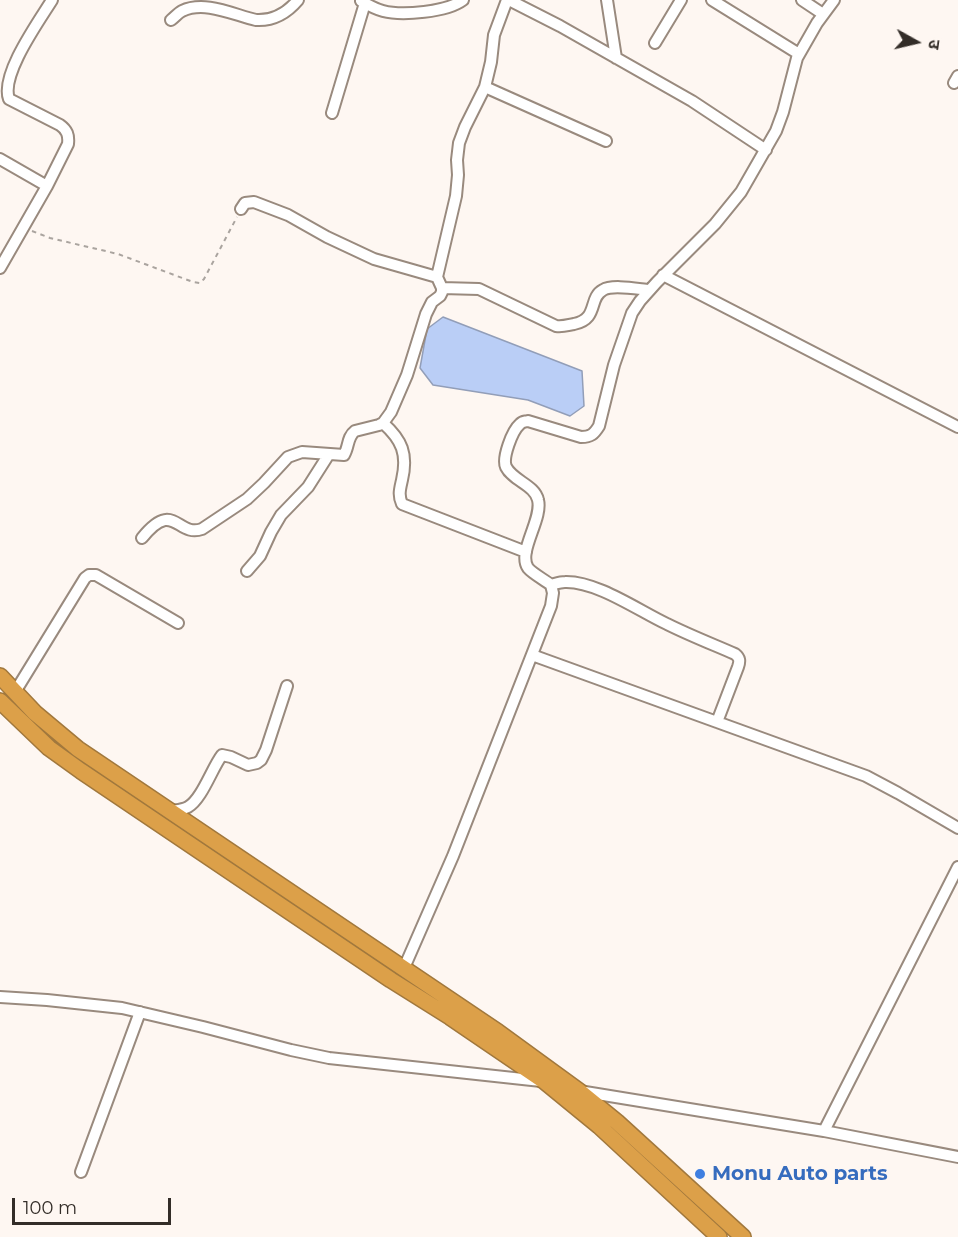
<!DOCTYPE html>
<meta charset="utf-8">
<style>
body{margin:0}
#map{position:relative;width:958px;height:1237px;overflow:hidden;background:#fef7f2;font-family:Montserrat,"Noto Sans Devanagari",sans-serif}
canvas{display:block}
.north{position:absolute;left:886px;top:12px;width:60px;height:60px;-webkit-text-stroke:4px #fef7f2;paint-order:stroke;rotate:98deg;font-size:16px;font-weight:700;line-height:24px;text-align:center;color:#332d28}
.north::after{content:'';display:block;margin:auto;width:21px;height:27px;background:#332d28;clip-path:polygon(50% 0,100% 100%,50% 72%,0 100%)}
.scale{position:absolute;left:12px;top:1198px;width:159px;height:27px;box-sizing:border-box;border:3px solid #332d28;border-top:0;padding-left:8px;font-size:18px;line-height:21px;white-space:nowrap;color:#332d28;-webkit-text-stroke:4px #fef7f2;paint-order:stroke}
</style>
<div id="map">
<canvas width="958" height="1237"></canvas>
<div class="north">उ</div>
<div class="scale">100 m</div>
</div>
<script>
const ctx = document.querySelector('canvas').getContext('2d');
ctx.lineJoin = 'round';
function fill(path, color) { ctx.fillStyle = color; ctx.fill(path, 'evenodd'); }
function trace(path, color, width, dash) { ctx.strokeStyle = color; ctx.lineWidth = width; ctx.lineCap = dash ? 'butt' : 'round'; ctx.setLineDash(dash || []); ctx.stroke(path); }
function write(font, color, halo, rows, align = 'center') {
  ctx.font = font + ' Montserrat,sans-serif'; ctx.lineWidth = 6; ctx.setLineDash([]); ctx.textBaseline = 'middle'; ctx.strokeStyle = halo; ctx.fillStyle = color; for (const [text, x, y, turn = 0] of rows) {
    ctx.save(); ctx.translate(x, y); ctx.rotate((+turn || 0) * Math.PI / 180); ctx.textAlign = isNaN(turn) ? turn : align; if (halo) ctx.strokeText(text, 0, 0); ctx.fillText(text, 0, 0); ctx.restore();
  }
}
const water = new Path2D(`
 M443 317 582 371 584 406 570 416 528 400 433 385 420 368 427 329Z`);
const path = new Path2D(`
 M32 231 50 238 118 254 193 282 200 283 204 279 237 217`);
const minor = new Path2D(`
 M509 0 560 26 692 101 766 150
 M607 0 616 58
 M712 0 799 54
 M802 0 823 14
 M361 1C368 5 375 9 383 11 402 16 447 12 463 0
 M171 20C175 17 178 13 182 11 205 0 234 15 256 20 273 21 287 13 298 0
 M655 43 681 0
 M954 83 958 76
 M485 87 606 141
 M332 113 365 3
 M0 159 47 186
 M241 209 245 203 254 202 288 215 327 237 374 259 437 277
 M0 268 47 186 68 144C69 135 67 130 60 125L9 99C0 75 39 21 52 0
 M663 275 958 427
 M442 288 479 289 556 326C563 327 568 325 574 324 599 319 588 298 603 290 612 284 638 289 649 290
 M383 423C402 440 408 454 402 480 400 489 398 495 402 504L526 552
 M142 538C174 498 177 538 202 529L247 499 264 483 288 457 302 452 344 455C349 447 347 437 355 431L379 425 383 423 391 412 407 375 426 314 432 302 440 296 442 292V288L437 277 456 196 458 175 457 160 459 143 465 127 485 87 491 62 494 35 507 0
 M247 571 260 556 271 532 281 515 308 487 329 454
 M551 585C555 584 560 582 565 582 597 581 639 611 667 624 689 635 712 644 735 654 740 658 740 661 738 667L717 722
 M532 655 866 776 898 793 958 828
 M15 692 85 578 89 575H96L178 623
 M170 811C176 810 183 810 188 807 202 799 212 768 222 755L231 757 248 765 257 763 261 760 266 750 287 686
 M404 968 453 856 551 606 553 593 551 585C545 580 533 574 528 568 517 552 543 519 538 500 535 485 513 481 506 467 502 458 512 431 520 424 523 421 524 422 528 421L581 437C591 437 594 434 599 426L614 365 632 313 640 301 657 282 715 224 741 192 776 131 783 112 797 58 817 23 834 0
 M0 997 47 1000 122 1008 203 1027 291 1050 329 1058 541 1081
 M579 1091 824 1131 958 1157
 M824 1131 958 867
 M81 1172 140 1012`);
const highway = new Path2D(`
 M0 676 35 713 78 749 498 1032 579 1091 617 1122 743 1237
 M0 701 49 748 81 771 391 980 450 1017 544 1081 599 1126 719 1237`);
const markers = [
 [700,1174,6,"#3f7fe0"]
];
const shopNames = [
 ["Monu Auto parts",712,1174]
];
fill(water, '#bacef6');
trace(water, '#929eb8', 1.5);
trace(minor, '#998a7e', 14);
trace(highway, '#a1783d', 18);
trace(path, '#aaa49f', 2, [4.5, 4.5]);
trace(minor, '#fff', 10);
trace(highway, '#dca049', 15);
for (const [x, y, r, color] of markers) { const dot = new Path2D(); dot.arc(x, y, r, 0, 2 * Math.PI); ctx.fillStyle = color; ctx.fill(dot); trace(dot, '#fef7f2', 2); }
write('bold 20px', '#366cbe', '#fef7f2', shopNames, 'left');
</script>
